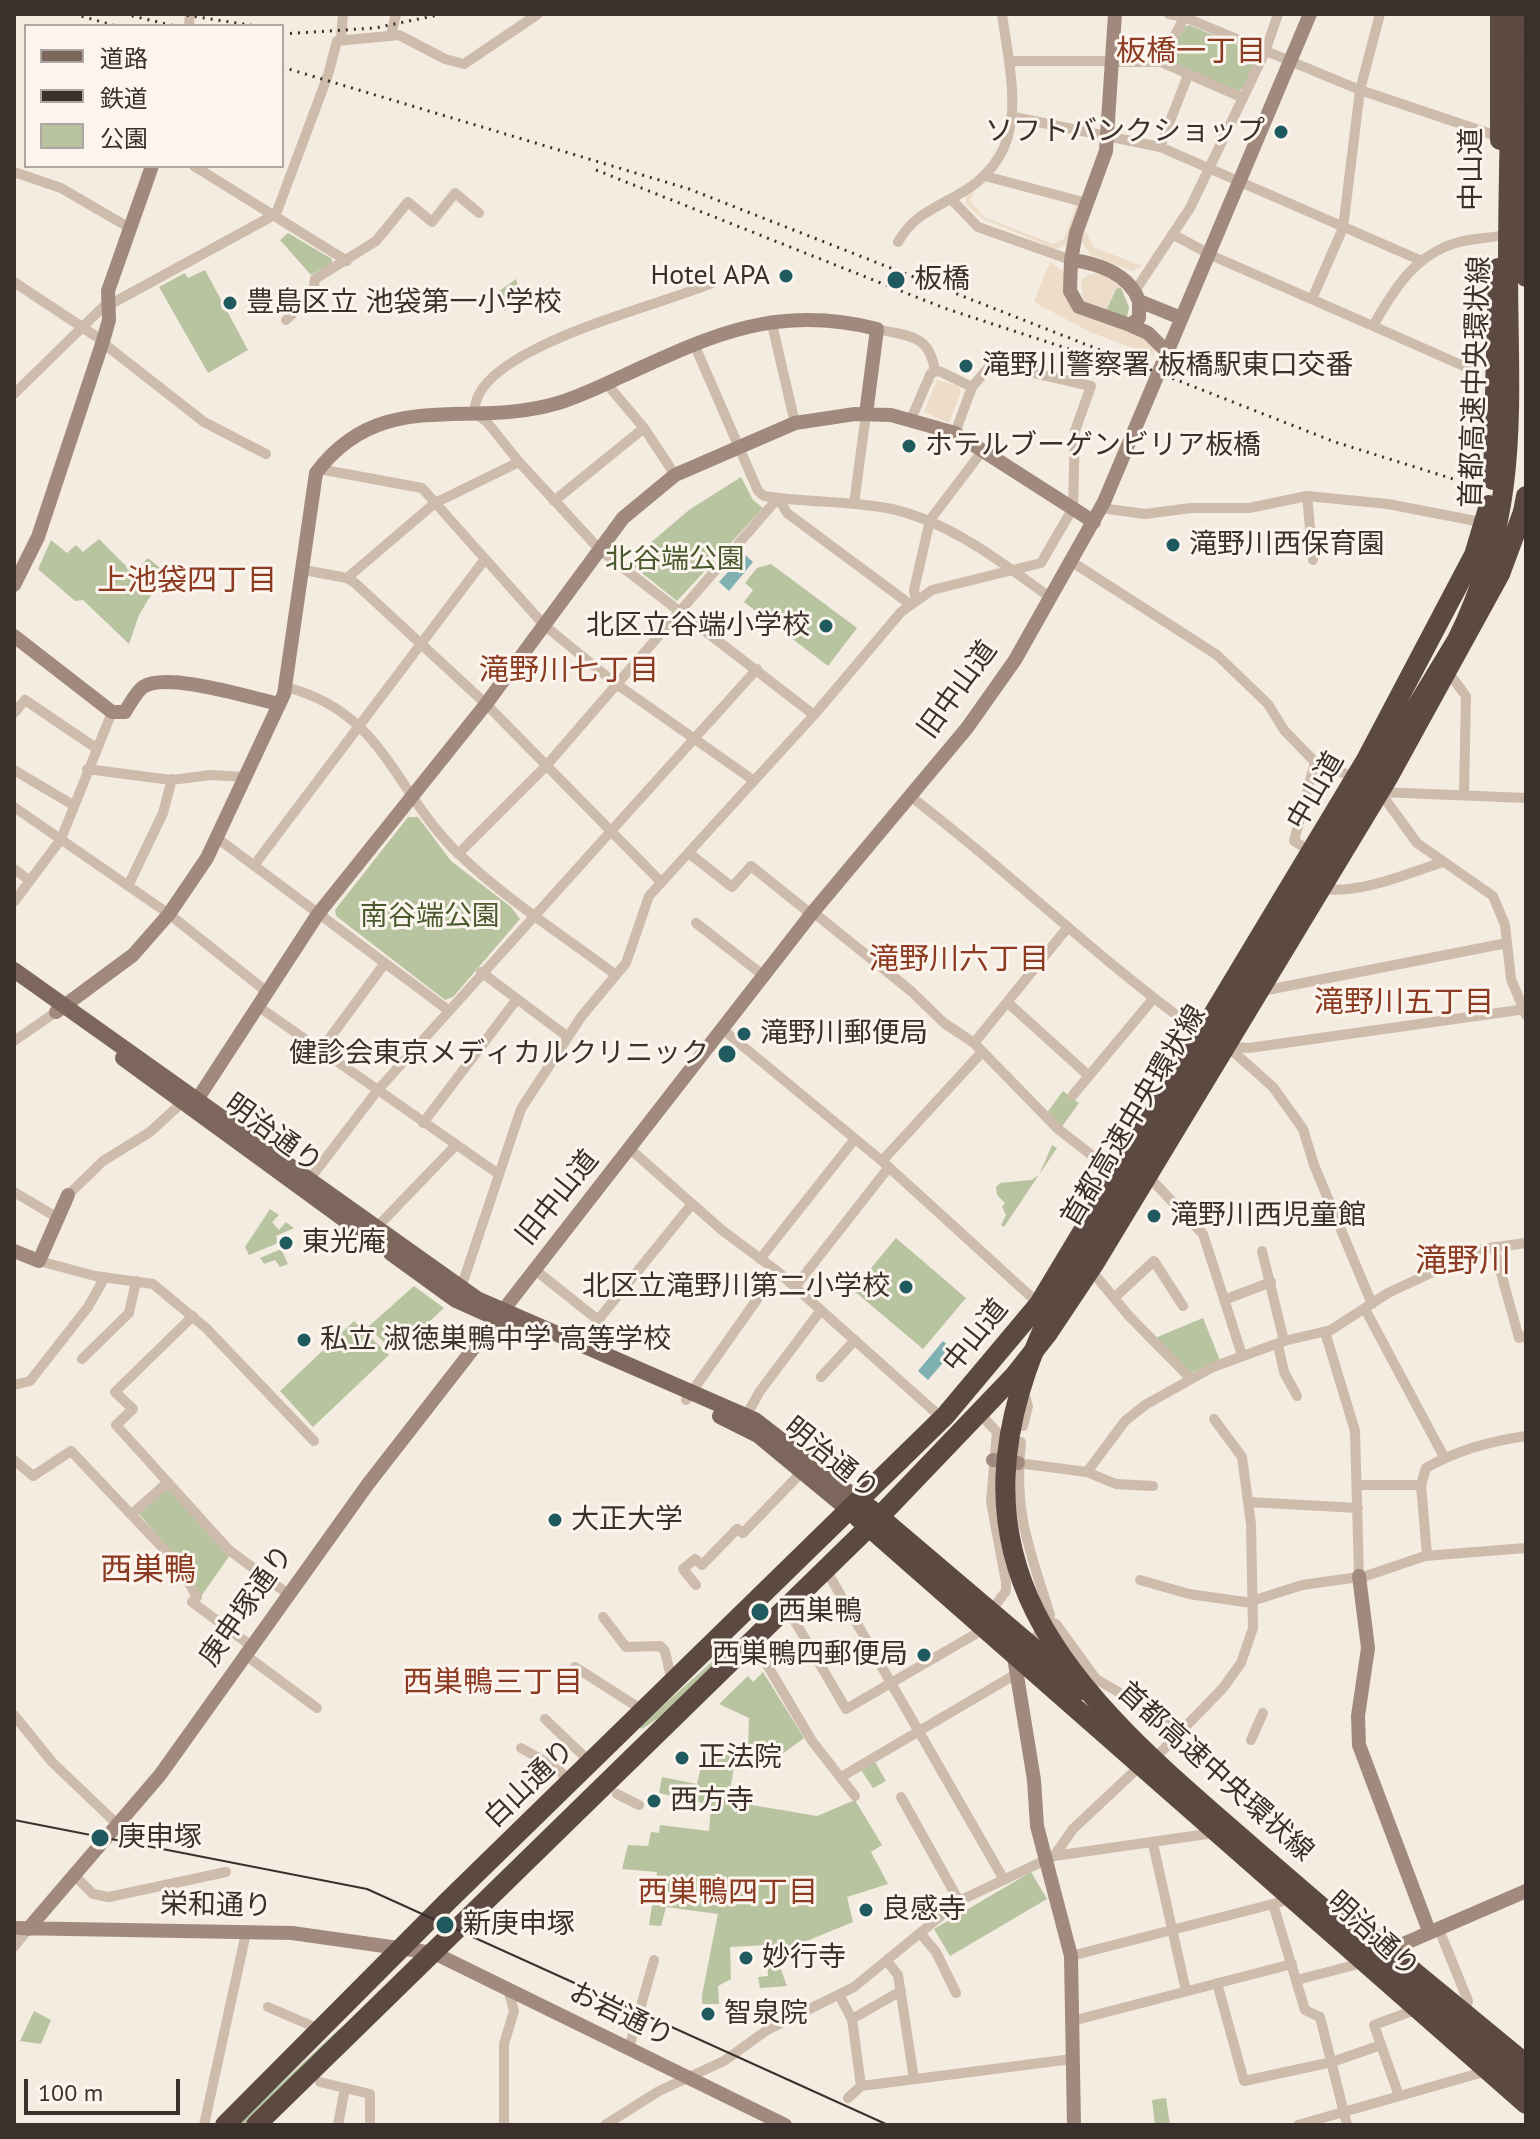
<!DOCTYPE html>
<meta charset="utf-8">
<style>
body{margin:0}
#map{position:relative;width:1540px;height:2139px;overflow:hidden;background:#f4ebe1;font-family:"PT Sans","Noto Sans JP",sans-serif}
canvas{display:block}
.frame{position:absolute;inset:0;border:16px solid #3b302b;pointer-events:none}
.legend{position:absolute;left:24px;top:24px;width:260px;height:144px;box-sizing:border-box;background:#fbf5ee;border:2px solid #aea6a0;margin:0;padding:10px 14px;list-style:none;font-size:24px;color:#3b302b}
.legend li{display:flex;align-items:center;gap:16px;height:40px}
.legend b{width:40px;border:2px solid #aea6a0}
.scale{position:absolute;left:24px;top:2079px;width:156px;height:36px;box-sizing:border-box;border:4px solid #3b302b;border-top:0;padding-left:10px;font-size:24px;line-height:28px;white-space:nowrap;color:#3b302b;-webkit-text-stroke:6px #fbf5ee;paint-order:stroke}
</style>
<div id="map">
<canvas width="1540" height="2139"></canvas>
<div class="frame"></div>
<ul class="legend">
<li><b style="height:10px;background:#7d675c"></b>道路</li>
<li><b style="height:10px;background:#3b302b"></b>鉄道</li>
<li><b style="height:22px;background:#b8c4a0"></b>公園</li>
</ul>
<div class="scale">100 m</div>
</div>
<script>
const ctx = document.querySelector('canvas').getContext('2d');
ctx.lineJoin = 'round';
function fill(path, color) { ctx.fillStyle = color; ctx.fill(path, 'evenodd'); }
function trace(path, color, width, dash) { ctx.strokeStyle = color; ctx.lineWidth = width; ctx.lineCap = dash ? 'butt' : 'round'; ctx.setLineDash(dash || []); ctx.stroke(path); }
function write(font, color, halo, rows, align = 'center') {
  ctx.font = font + ' "PT Sans","Noto Sans JP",sans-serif'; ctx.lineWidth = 6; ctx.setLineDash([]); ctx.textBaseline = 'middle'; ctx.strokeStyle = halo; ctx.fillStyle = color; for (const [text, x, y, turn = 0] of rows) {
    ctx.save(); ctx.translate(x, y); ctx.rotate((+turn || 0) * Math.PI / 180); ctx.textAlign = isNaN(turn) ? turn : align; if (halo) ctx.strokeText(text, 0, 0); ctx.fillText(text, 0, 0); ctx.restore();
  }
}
const green = new Path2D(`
 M1189 25 1256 53C1258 65 1248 87 1237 92L1171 63 1169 58 1183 28Z
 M288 233 332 259V263L311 275 280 240Z
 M205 270 248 350 208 373 159 287 185 273 188 278Z
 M516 279 522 299 504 311 494 295Z
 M1117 287 1121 288 1129 307 1127 317 1106 311Z
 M741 477 753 500 763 508 677 601 628 562 689 510Z
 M99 539 133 573 148 558 165 572 139 615 129 644 83 600 75 601 38 569 51 540 67 553 76 545 83 552Z
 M771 564 857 628 828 666 744 602 753 590 745 583 757 568Z
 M408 817H418L451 861 511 907 520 919 453 997 445 1000 336 916 335 910Z
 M1063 1091 1079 1103 1061 1128 1046 1114Z
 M1052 1145 1057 1148 1004 1227 1001 1225 1006 1215 1002 1207 1005 1203 997 1195 996 1187 1000 1183 1031 1180 1039 1175Z
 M270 1209 279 1215 272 1222 279 1230 286 1222 294 1228 276 1236 278 1243 249 1255 245 1247Z
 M896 1238 966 1298 923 1349 853 1290Z
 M281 1249 288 1264 280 1267 275 1260 264 1264 260 1258Z
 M414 1286 444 1308 395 1353 368 1327Z
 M1203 1318 1220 1360 1189 1374 1155 1338Z
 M354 1321 389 1355 313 1427 280 1391Z
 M167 1488 230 1555 200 1598 180 1561 139 1514Z
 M724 1651 726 1653 666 1713 642 1729 639 1727Z
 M763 1672 804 1738 778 1757 748 1751 749 1718 719 1704 748 1676 753 1682Z
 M705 1750 736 1756 728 1801 817 1816 855 1800 882 1845 871 1852 888 1884 847 1897 853 1922 775 1954 787 1986 760 1988 758 1977 768 1976 766 1945 730 1947 731 1979 718 1986 719 2004H702V1995L718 1914 666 1907 661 1926 649 1925 657 1872 622 1869 628 1845 648 1846 651 1832 659 1833 660 1825 709 1831 711 1805 659 1793 662 1777 697 1784Z
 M875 1762 886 1781 873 1788 861 1770Z
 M1031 1872 1047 1899 950 1956 934 1929Z
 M34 2011 51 2020 41 2044 20 2041Z
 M339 2029 341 2032 244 2125H237Z
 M1166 2098 1170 2125H1155L1152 2100Z`);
const plaza = new Path2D(`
 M975 190 970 201 984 217 1053 244 1064 239 1077 203H1080L1066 245 1055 249 981 218 966 203V197Z
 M1086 232 1093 247 1142 266 1132 271 1091 255 1081 240V234Z
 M1050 262 1065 273 1064 292 1074 310 1143 336 1153 346 1154 356 1090 332 1034 302Z
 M1090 274H1102L1121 288 1115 289 1106 311 1083 300 1081 280Z
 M937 380 958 386 961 391 949 423 924 412Z`);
const water = new Path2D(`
 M744 554 753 562 729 591 719 582Z
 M943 1341 954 1350 928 1380 918 1371Z`);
const street = new Path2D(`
 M1169 14 1184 17 1360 90 1500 137
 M189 26 190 14
 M391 35 396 14
 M341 40 343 14
 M1009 61H1113
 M1113 62H1161L1243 98
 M1161 62 1186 14
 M1014 117 1160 147 1422 261
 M1160 147 1188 75
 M194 166 347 261
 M14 172 61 188 128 227
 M985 176 1087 203
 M951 199 978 227 1071 260
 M1172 234 1215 257 1373 326C1394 289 1415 254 1459 242 1475 238 1493 238 1509 234
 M898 242C912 217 932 209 956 196 1033 155 1012 86 1002 14
 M14 282 103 341
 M712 283C663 305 469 349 475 413L487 422 519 462 600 550 814 715
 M1135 291 1190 208 1265 52 1278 14
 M1312 299 1343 228 1360 90 1380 14
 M109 305 276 214 328 75 337 41 399 35 445 59 464 64 538 14
 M286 320 313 294 315 279 376 241 408 202 432 222 455 193 479 213
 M771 320 795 423
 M1373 326 1475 371
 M877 329C909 337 929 333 935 371
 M103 343 204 422 266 454
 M694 344 758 491 764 496C806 503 850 500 892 509 952 523 1001 562 1051 598
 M606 383 644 428 675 475
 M14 394 108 302
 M911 419 931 373 939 371 972 387
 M319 469 422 488 544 625 615 683 753 780
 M1307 496 1313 560
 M778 498 787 513 911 605
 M554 501 644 428
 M854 504 866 414
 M1101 508 1145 514 1191 508H1249L1307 496 1388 504 1486 523
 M1072 562 1217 655 1268 704 1284 730 1315 762 1356 778
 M304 570 347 578 355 583 486 704 661 882
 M347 578 435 503 519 462
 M916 601 914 590 930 520 983 450
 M1448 672 1466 696 1464 795
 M285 687C385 711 395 795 461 856 507 900 564 936 616 975
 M14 713 25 700 96 748
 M87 769 171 780 211 775 245 777
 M14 770 73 805
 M1380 792 1417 843 1493 896 1505 925 1511 979 1526 1015
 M1380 792 1526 798
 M910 796C1009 871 1098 960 1200 1032
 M14 807 169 914 267 992
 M217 838 448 1010
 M1312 852 1294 841 1315 762
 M458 854 546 766 778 498
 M690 854 732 887 751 866 811 914
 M255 864 485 559
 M14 869 29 880
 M128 886 163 813 172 779
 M1322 889C1361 894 1406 874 1443 862
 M14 902 61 839 112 712
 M813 912 911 991 944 1023 974 1043 1058 1129 1116 1174
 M696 923 764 976
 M481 972 568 1037
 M1262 991 1507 943
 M1007 1002 1089 1076
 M259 1007 497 1173
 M722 1029 882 1161 1039 1304
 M14 1041 56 1012
 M974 1043 1068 927
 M1228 1047 1273 1087 1303 1129 1314 1165 1372 1304
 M1231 1047 1249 1048 1526 1009
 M321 1050 385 963
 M1073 1095 1153 999
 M423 1123 517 999
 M630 1149 723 1231 777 1271 943 1419
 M882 1161 982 1052
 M1148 1176 1203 1234 1242 1355
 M309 1180 377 1091 757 669
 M14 1192 58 1218
 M68 1195 103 1161 150 1132 187 1098
 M376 1228 456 1145
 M1494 1248 1519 1338 1526 1336
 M1262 1251 1284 1341
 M760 1259 854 1140
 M39 1261 95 1276 153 1284 206 1328 314 1441
 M534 1269 598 1320 692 1204
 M1090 1269 1129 1316 1191 1379
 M795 1287 889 1167
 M461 1288 521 1109 581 1017 626 963 649 896 814 715 901 612 932 590 1041 563 1073 508 1075 431 1091 386 1003 366 989 367 972 387 955 433
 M1115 1297 1154 1261 1183 1306
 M1224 1300 1271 1282
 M1365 1309 1444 1457
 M193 1316 115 1392 133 1409 116 1425 229 1550 288 1594
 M1325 1332 1355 1431 1359 1576
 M1278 1345 1284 1372 1297 1396
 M82 1359 129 1313 136 1281
 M821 1377 855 1340
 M14 1385 30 1381 88 1307 105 1277
 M686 1400 777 1271
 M980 1414 997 1432 991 1502 1006 1582V1591L990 1612
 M746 1416 760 1391 821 1310
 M1023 1426 1028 1406 1024 1392
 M1021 1442C1013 1514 1030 1550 1050 1615L1030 1647
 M14 1460 33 1476 71 1451 179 1565 197 1597 192 1602 250 1645
 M1018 1463 1087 1472 1116 1484 1153 1486
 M1087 1472 1125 1421 1145 1405 1213 1367 1284 1341 1331 1330 1388 1293 1482 1249 1526 1243
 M1358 1485H1421
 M1248 1502 1358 1508
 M133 1513 168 1482
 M1427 1555 1421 1485 1426 1468C1457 1450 1491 1441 1526 1436
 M825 1568 1003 1878
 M1140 1580 1189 1594 1252 1603
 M696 1585 683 1569 695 1559 702 1565 737 1529 743 1533 797 1477
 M1252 1601 1302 1585 1366 1576 1425 1556 1526 1548
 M786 1606 846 1709 986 1628
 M603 1617 626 1647 660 1646 665 1651 672 1682
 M1047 1622 1056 1624 1096 1679 1182 1729
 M753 1641 812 1741 855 1796
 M244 1654 317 1708
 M575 1667 644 1711
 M14 1715 52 1762 118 1825
 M545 1719 591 1763
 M1251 1740 1263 1713
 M521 1748 557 1768 571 1783
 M1158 1755 1223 1688 1241 1663 1253 1628 1251 1524 1242 1457 1214 1419
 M841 1777 1016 1674
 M617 1794 639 1805
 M901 1797 959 1901
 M1153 1844 1186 1991
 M1054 1856 1214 1833
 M74 1875 93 1894 109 1897 226 1872
 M1273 1904 1305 2010 1320 2017 1347 2125
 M1438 1927 1468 2001 1465 2012
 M920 1933 936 1952 956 1993
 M14 1947 28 1929
 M1071 1956 1292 1899
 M887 1961 898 1975 914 2079
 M1297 1980 1362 1963
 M1217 1983 1244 2081 1332 2062 1381 2045
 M839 1995 852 2019 861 2086
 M268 2007 319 2029
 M852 2019 901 1991
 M1072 2021 1292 1964
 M629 2048 654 1960
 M320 2082 370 2094V2125
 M1399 2096 1374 2025 1415 2010
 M848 2098 861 2086 1072 2059
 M204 2125 246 1933
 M338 2125 345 2088
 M504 2125V2044L514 2011 508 1989
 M605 2125 659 2091 724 2061 767 2030 854 1987 959 1901 1054 1856 1073 1829 1140 1766
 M1298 2125 1487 2071`);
const secondary = new Path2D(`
 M1071 260 1076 233 1106 151 1115 14
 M1139 301V318L1130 325 1079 307 1070 291 1071 260C1098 263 1129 274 1139 301L1181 318
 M1130 325 1148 333 1166 351
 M14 585 38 537 103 341 109 320 108 291 152 166
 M14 636 112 712H125C130 704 136 692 143 687 166 671 251 698 279 704
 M56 1012 133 955 169 914 207 858 284 694 316 473C382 385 468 430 558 403 581 396 603 385 625 375 714 334 778 304 877 329L866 414
 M191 1109 318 914 486 704 623 518 675 475 795 423 855 414 891 415 955 433 1094 522
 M14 1251 39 1261 68 1195
 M993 1460 1018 1463
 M1359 1576 1368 1648 1358 1716 1359 1745 1429 1931
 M1013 1651 1034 1780 1037 1826 1071 1956 1074 2125
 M14 1928 292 1933 434 1953 785 2125
 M28 1929 160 1775 368 1484 813 912 967 728 1015 660 1104 502 1310 14
 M1380 1954 1526 1891`);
const primary = new Path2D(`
 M14 970 477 1299 755 1420 860 1501
 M123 1058 363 1233
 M391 1253 456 1300 523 1330
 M720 1416 758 1435 850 1511`);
const highway = new Path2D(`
 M1500 14V140
 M1523 14 1526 277
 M1493 480 1498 268
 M870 1509 1083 1690
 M859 1518 1526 2104
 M1350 1919 1526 2064
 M225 2125 448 1901 945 1416 1039 1304 1366 760 1474 555 1489 505
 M256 2125 880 1516 1014 1376 1048 1333 1094 1264 1389 776 1500 574 1523 512`);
const tram = new Path2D(`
 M14 1820 367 1889 888 2125`);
const rail = new Path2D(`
 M74 14 116 26
 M124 14 175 26
 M179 14 256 26
 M282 34 375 28 443 14
 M282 67 689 189 1335 442 1482 488
 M596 170 944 308 1078 352
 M1500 501 1526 507`);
const highwayBridge = new Path2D(`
 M1512 14C1511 97 1508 181 1508 264 1508 404 1522 509 1457 640L1056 1301C922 1571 1075 1694 1266 1859 1353 1934 1440 2009 1526 2085
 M1523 512 1526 496`);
const markers = [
 [1281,132,8,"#1f5a5e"],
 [786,276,8,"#1f5a5e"],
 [896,280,10,"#1f5a5e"],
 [230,303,8,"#1f5a5e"],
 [966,366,8,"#1f5a5e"],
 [909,446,8,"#1f5a5e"],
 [1173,545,8,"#1f5a5e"],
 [826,626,8,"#1f5a5e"],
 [744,1034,8,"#1f5a5e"],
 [727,1054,10,"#1f5a5e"],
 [1154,1216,8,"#1f5a5e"],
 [286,1243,8,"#1f5a5e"],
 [906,1287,8,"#1f5a5e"],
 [304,1340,8,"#1f5a5e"],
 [555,1520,8,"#1f5a5e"],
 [760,1612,10,"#1f5a5e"],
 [924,1655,8,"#1f5a5e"],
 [682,1758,8,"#1f5a5e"],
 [654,1801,8,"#1f5a5e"],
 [100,1838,10,"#1f5a5e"],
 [866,1910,8,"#1f5a5e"],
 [445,1925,10,"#1f5a5e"],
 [746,1958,8,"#1f5a5e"],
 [708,2014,8,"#1f5a5e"]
];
const poiNames = [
 ["ソフトバンクショップ",1265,132,"right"],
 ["Hotel APA",770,276,"right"],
 ["板橋",914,280],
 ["豊島区立 池袋第一小学校",246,303],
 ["滝野川警察署 板橋駅東口交番",982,366],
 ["ホテルブーゲンビリア板橋",925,446],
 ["滝野川西保育園",1189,545],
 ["北区立谷端小学校",810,626,"right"],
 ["滝野川郵便局",760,1034],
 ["健診会東京メディカルクリニック",709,1054,"right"],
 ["滝野川西児童館",1170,1216],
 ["東光庵",302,1243],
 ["北区立滝野川第二小学校",890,1287,"right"],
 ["私立 淑徳巣鴨中学 高等学校",320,1340],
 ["大正大学",571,1520],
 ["西巣鴨",778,1612],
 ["西巣鴨四郵便局",908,1655,"right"],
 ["正法院",698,1758],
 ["西方寺",670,1801],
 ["庚申塚",118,1838],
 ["良感寺",882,1910],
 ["新庚申塚",463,1925],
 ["妙行寺",762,1958],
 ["智泉院",724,2014]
];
const streetNames = [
 ["中山道",1472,169,-90],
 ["首都高速中央環状線",1476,382,-88],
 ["旧中山道",958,690,-54],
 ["中山道",1316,791,-60],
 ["首都高速中央環状線",1134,1116,-59],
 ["明治通り",273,1134,36],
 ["旧中山道",558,1198,-51],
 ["中山道",976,1336,-51],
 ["明治通り",831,1459,39],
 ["庚申塚通り",247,1606,-55],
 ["首都高速中央環状線",1215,1772,42],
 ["白山通り",530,1784,-44],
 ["栄和通り",216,1906,1],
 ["明治通り",1373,1935,42],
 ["お岩通り",621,2015,26]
];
const parkNames = [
 ["北谷端公園",675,560],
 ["南谷端公園",430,917]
];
const neighbourhoodNames = [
 ["板橋一丁目",1191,52],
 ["上池袋四丁目",187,581],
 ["滝野川七丁目",569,671],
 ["滝野川六丁目",959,960],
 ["滝野川五丁目",1404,1003],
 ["西巣鴨三丁目",493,1683],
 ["西巣鴨四丁目",728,1893]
];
const quarterNames = [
 ["滝野川",1463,1262],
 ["西巣鴨",148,1571]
];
fill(green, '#b8c4a0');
fill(plaza, '#ecdcc8');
fill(water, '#7fb0b2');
trace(street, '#cdbbac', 10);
trace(secondary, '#a18a7d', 14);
trace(primary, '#7d675c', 16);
trace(highway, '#5c4a42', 20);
trace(tram, '#3b302b', 2);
trace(rail, '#3b302b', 3, [2, 6]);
trace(highwayBridge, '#5c4a42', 20);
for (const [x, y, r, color] of markers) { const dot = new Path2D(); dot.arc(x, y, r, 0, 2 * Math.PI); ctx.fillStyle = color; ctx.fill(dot); trace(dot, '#fbf5ee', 3); }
write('28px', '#3b302b', '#fbf5ee', poiNames, 'left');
write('28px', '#3b302b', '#fbf5ee', streetNames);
write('28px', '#4a5a2e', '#fbf5ee', parkNames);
write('30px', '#8c3b22', '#fbf5ee', neighbourhoodNames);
write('32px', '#8c3b22', '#fbf5ee', quarterNames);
</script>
